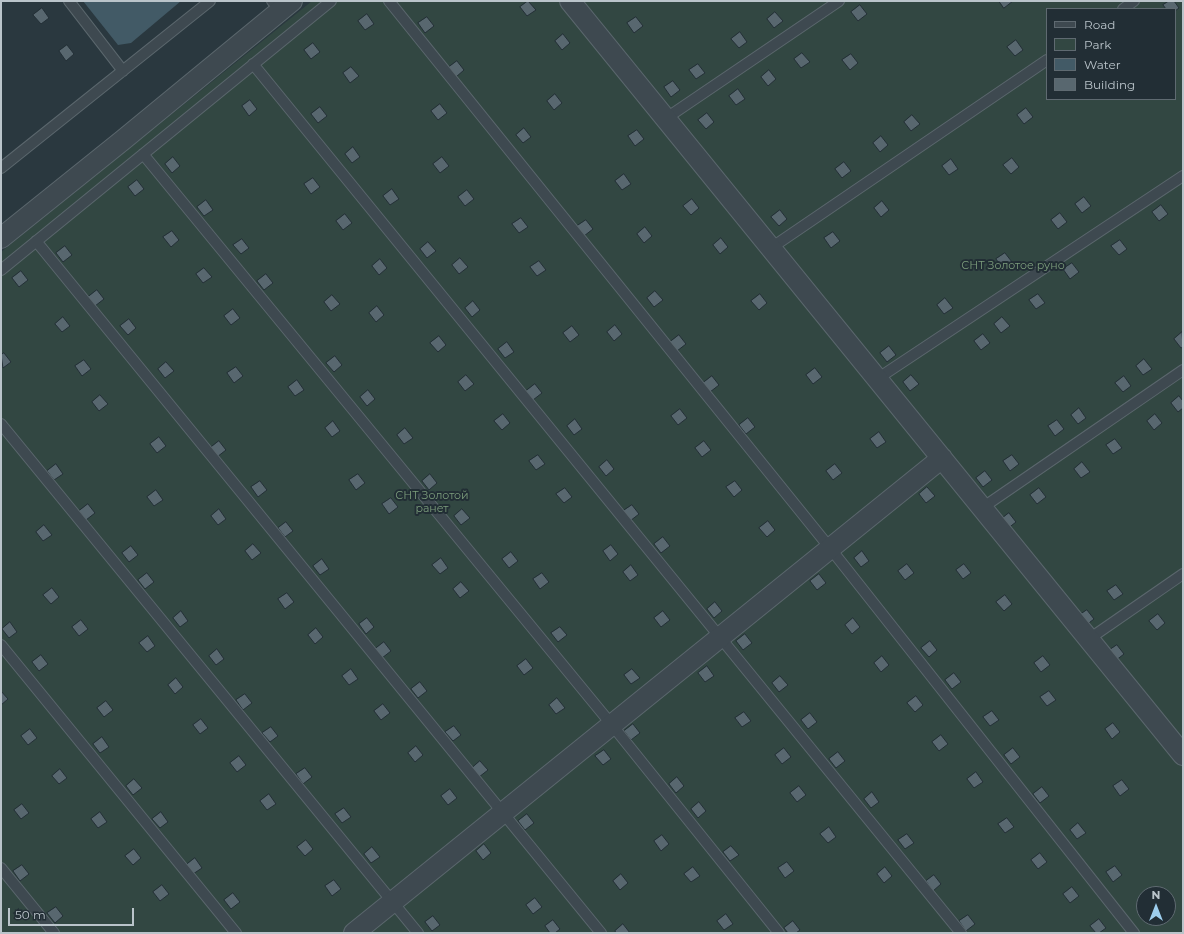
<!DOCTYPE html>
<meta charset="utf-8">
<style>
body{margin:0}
#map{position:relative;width:1184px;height:934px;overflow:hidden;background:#2a383f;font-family:Montserrat,sans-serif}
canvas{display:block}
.frame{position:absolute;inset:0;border:2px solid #bac4ca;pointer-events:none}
.legend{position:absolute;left:1046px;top:8px;width:130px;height:92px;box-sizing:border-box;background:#222e35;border:1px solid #5f6a71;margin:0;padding:5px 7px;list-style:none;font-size:12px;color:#bac4ca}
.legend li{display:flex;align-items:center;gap:8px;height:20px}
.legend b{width:20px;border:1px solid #5f6a71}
.north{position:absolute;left:1136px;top:886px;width:40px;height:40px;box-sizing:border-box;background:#222e35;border:1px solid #5f6a71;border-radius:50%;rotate:0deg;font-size:11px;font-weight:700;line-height:16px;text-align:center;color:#bac4ca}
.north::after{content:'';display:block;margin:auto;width:14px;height:18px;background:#9dceed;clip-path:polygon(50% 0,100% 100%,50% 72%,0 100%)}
.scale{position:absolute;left:8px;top:908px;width:126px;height:18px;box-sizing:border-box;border:2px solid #bac4ca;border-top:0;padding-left:5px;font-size:12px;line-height:14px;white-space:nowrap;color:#bac4ca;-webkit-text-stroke:3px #222e35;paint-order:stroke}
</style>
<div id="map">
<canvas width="1184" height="934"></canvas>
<div class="frame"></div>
<ul class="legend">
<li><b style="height:5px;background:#3e4950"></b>Road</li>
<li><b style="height:11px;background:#324742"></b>Park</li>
<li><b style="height:11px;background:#425a66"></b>Water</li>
<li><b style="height:11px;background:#58676f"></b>Building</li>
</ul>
<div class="north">N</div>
<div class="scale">50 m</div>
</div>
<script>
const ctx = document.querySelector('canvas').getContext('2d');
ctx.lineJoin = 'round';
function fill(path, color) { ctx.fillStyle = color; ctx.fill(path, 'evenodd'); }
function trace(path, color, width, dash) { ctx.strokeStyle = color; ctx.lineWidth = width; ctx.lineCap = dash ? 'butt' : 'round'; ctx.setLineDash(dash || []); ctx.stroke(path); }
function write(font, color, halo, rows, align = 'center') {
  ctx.font = font + ' Montserrat,sans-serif'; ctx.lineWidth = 4; ctx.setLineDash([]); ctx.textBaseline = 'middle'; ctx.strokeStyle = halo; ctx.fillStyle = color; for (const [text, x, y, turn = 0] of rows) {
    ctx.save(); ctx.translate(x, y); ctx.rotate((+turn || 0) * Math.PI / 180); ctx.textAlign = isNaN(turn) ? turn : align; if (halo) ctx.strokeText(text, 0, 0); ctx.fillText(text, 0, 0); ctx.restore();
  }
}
const green = new Path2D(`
 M312 1H1183V933H1V252ZM1047 9H1175V99H1047ZM1144 894H1168V918H1144Z`);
const water = new Path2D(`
 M83 1H181L131 43 118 45Z`);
const building = new Path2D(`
 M528 1 536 10 527 16 520 7Z
 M999 1H1013L1004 8Z
 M1169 1H1174L1179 8 1175 11V9H1166L1163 5Z
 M860 5 867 14 858 21 851 12Z
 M42 8 49 18 41 24 33 15Z
 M775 12 783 21 774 28 767 19Z
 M367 14 374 24 365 30 358 21Z
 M427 17 434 26 425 33 418 23Z
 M636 17 643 26 634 33 627 23Z
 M740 32 747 42 739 48 731 39Z
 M563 34 570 43 562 50 555 41Z
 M1016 40 1023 50 1015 56 1007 47Z
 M313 43 320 52 311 59 304 50Z
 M67 45 74 54 66 61 59 51Z
 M802 53 810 62 801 68 794 59Z
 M851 54 858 63 850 70 842 60Z
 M457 61 464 70 456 77 449 67Z
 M698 64 705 73 696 79 689 70Z
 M351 67 359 76 350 83 343 73Z
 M769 70 776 79 768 86 761 77Z
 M673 81 680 90 671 97 664 87Z
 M738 89 745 99 736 105 729 96Z
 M555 94 562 103 554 110 547 101Z
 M250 100 257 109 249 116 242 106Z
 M440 104 447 113 438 120 431 111Z
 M320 107 327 116 318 123 311 114Z
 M1026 108 1033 117 1024 124 1017 115Z
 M707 113 714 122 706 129 698 120Z
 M912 115 920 124 911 131 904 122Z
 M524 128 531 137 523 143 516 135Z
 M637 130 644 139 635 146 628 136Z
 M881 136 888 145 880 152 873 143Z
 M353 147 360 157 352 163 345 154Z
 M173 157 180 166 172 173 165 164Z
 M442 157 449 166 440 173 433 164Z
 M1012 158 1019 167 1011 174 1003 165Z
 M951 159 958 169 949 175 942 166Z
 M844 162 851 171 842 178 835 169Z
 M624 174 631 184 622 190 615 181Z
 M313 178 320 187 311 194 304 184Z
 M137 180 144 189 135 196 128 187Z
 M392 189 399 199 390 205 383 196Z
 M467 190 474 199 465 206 458 197Z
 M1084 197 1091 206 1082 213 1075 204Z
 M692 199 699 208 691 215 683 206Z
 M206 200 213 210 204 216 197 207Z
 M882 201 889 210 881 217 874 208Z
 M1161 205 1168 214 1159 221 1152 212Z
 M780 210 787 219 779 226 771 217Z
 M1060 213 1067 222 1058 229 1051 220Z
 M345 214 352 223 343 230 336 221Z
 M521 218 528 227 519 233 512 224Z
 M586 220 593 229 584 236 577 226Z
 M645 227 652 236 644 243 637 234Z
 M172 231 179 240 171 247 163 237Z
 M833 232 840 241 831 248 824 238Z
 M721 238 728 247 720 254 713 245Z
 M242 239 249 248 241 254 233 245Z
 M1120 240 1127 249 1119 255 1111 246Z
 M428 242 436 251 427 258 420 249Z
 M65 246 72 255 63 262 56 253Z
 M1005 253 1012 262 1003 269 996 259Z
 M460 258 468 267 459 274 452 265Z
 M380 259 387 268 379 275 372 266Z
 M539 261 546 270 537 276 530 267Z
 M1072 263 1079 272 1070 279 1063 269Z
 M204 268 212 277 203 283 196 274Z
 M21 271 28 280 19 287 12 278Z
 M266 274 273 283 264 290 257 281Z
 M97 290 104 299 95 306 88 297Z
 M655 291 663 300 654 307 647 298Z
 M760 294 767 303 759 310 751 301Z
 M1038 294 1045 303 1036 309 1029 300Z
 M332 295 340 304 331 311 324 302Z
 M945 298 953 308 944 314 937 305Z
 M473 301 480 310 472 317 465 308Z
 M377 306 384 315 376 322 369 313Z
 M233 309 240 318 231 325 224 316Z
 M63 317 70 326 62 332 55 324Z
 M1002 317 1010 326 1001 333 994 324Z
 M129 319 136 328 128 335 120 326Z
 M615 325 622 334 614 341 607 332Z
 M572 326 579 335 570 342 563 333Z
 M1182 332 1183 347 1181 348 1174 339Z
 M983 334 990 343 981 350 974 341Z
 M679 335 686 344 677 351 670 342Z
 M439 336 446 345 438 352 430 343Z
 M507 342 514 352 505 358 498 349Z
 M889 346 896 355 887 362 880 353Z
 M4 353 11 362 3 368 1 355Z
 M335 356 342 365 334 372 326 363Z
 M1144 359 1152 369 1143 375 1136 366Z
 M84 360 91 369 82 376 75 366Z
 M166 362 174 371 165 378 158 369Z
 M236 367 243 376 234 383 227 373Z
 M815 368 822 377 813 384 806 375Z
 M466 375 474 384 465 391 458 382Z
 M911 375 919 384 910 391 903 382Z
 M712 376 719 385 710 392 703 383Z
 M1124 376 1131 386 1123 392 1115 383Z
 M297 380 304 390 295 396 288 387Z
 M535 384 542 393 533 400 526 391Z
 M368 390 375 399 367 406 360 397Z
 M100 395 108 404 99 411 92 402Z
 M1179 396 1183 401V408L1178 412 1171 403Z
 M1079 408 1086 418 1078 424 1071 415Z
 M680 409 687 418 678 425 671 416Z
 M503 414 510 423 502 430 494 421Z
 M1155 414 1162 423 1154 430 1147 421Z
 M748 418 755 427 746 434 739 425Z
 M575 419 582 429 574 435 567 426Z
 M1057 420 1064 429 1055 436 1048 426Z
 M333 421 340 431 332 437 325 428Z
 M405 428 413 438 404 444 397 435Z
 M879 432 886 442 877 448 870 439Z
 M159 437 166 446 157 453 150 444Z
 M1115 439 1122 448 1113 454 1106 445Z
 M219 441 226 450 217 457 210 448Z
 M704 441 711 450 702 457 695 448Z
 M538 455 545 464 536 470 529 461Z
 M1012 455 1019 464 1010 471 1003 461Z
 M607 460 614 469 606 476 599 467Z
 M1082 462 1090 472 1081 478 1074 469Z
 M56 464 63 474 54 480 47 471Z
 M835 464 842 473 833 480 826 471Z
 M985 471 992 480 983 487 976 478Z
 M358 474 365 483 356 490 349 480Z
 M430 474 437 483 429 490 422 481Z
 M260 481 267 490 258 497 251 487Z
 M735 481 742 490 734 497 726 487Z
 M927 487 935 496 926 503 919 494Z
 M565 488 572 497 564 503 556 494Z
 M1039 488 1046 497 1037 504 1030 495Z
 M156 490 163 500 154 506 147 497Z
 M391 498 398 507 389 514 382 504Z
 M88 504 95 513 86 520 79 511Z
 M632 505 639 514 630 521 623 511Z
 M219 509 226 519 218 525 211 516Z
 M462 509 470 518 461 525 454 516Z
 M1009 513 1016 522 1007 529 1000 520Z
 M768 521 775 530 767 537 759 528Z
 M286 522 293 531 285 537 278 528Z
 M44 525 52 535 43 541 36 532Z
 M663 537 670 546 661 553 654 544Z
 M253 544 261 553 252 560 245 551Z
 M611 545 618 554 610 561 603 551Z
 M131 546 138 555 129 562 122 553Z
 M862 551 869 561 861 567 854 558Z
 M511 552 518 561 509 568 502 559Z
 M441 558 448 568 440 574 432 565Z
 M322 559 329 569 320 575 313 566Z
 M907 564 914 573 905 580 898 571Z
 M964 564 971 573 963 579 956 570Z
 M631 565 638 575 630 581 623 572Z
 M147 573 154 582 145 589 138 580Z
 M542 573 549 582 540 589 533 579Z
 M819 574 826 583 817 590 810 581Z
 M461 582 469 591 460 598 453 589Z
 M1116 585 1123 594 1114 600 1107 591Z
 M52 588 59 597 51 604 43 595Z
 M287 593 294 602 285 609 278 599Z
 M1005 595 1012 604 1004 611 996 602Z
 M715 602 722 611 714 618 707 609Z
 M1087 610 1094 619 1085 626 1078 616Z
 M181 611 188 621 180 627 173 618Z
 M663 611 670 620 661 627 654 618Z
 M1158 614 1165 623 1157 630 1149 621Z
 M367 618 374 627 366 634 359 624Z
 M853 618 860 627 852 634 845 625Z
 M81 620 88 629 79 636 72 627Z
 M10 622 17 632 9 638 2 629Z
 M560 627 567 635 558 642 551 633Z
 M316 628 323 637 315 644 308 635Z
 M745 634 752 643 743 650 736 641Z
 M148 636 155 646 147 652 139 643Z
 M930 641 937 650 929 657 921 648Z
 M384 642 391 651 382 658 375 649Z
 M1117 645 1124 654 1115 661 1108 651Z
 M217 649 224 659 216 665 209 656Z
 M41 655 48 664 39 671 32 662Z
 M882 656 889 665 881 672 874 663Z
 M1043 656 1050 665 1041 672 1034 663Z
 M526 659 533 668 524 675 517 666Z
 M707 666 714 676 705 682 698 673Z
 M351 669 358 679 349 685 342 676Z
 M632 669 640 678 631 684 624 675Z
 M954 673 961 682 952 689 945 680Z
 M780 676 788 685 779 692 772 683Z
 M176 678 183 687 175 694 168 685Z
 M420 682 427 691 418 698 411 689Z
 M1 691 8 699 1 705Z
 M1049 691 1056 700 1047 706 1040 697Z
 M245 694 252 703 243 710 236 700Z
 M916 696 923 705 915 712 907 703Z
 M557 698 565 708 556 714 549 705Z
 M106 701 113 710 104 717 97 708Z
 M383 704 390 713 381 720 374 711Z
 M992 711 999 720 990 726 983 717Z
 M744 712 751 721 742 727 735 718Z
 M810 713 817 722 808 729 801 720Z
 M201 719 208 728 200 734 193 725Z
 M1113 723 1120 732 1112 739 1105 729Z
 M633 724 640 733 631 740 624 731Z
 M454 726 461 735 453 741 445 732Z
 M271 727 278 736 270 742 262 733Z
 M30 729 37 738 28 745 21 736Z
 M941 735 948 744 939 751 932 742Z
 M102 737 109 747 100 753 93 744Z
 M416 746 423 755 415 762 408 753Z
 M784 748 791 757 782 764 775 755Z
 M1013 748 1020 757 1011 764 1004 755Z
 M604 750 611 759 603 765 595 756Z
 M838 752 845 761 836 768 829 759Z
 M239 756 246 765 237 772 230 763Z
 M480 761 488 770 479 777 472 768Z
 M305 768 312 777 303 784 296 774Z
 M60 769 67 778 59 784 52 776Z
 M976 772 983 782 974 788 967 779Z
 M677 777 684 786 676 793 669 784Z
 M134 779 142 788 133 795 126 786Z
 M1122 780 1129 789 1120 796 1113 786Z
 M799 786 806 795 797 802 790 793Z
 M1042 787 1049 796 1040 803 1033 794Z
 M450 789 457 798 448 805 441 796Z
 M872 792 879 802 871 808 864 799Z
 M269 794 276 804 267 810 260 801Z
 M699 802 706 811 698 818 691 809Z
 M22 804 29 813 21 819 14 810Z
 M344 808 351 817 342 823 335 814Z
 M100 812 107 822 98 828 91 819Z
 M161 812 168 822 160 828 152 819Z
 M527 814 534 823 525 830 518 821Z
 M1007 818 1014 827 1005 833 998 824Z
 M1078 823 1086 833 1077 839 1070 830Z
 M829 827 836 837 828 843 820 834Z
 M907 834 914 843 905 849 898 840Z
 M662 835 669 844 661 851 654 841Z
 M306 840 313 849 305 856 297 847Z
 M484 844 491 853 483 860 476 851Z
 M731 846 739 855 730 861 723 852Z
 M372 847 380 857 371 863 364 854Z
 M134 849 141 858 133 865 125 856Z
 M1040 853 1047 862 1038 869 1031 860Z
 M195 858 202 868 193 874 186 865Z
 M787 862 794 871 785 878 778 868Z
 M22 865 29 874 20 881 13 871Z
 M1115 866 1122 875 1113 882 1106 872Z
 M693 867 700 876 691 882 684 874Z
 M885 867 892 876 884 883 877 874Z
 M621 874 628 883 620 890 613 881Z
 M934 875 941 884 933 891 926 881Z
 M334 880 341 889 332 896 325 886Z
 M162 885 169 894 160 901 153 892Z
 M1072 887 1079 896 1070 903 1063 894Z
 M233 893 240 902 231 909 224 900Z
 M535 898 542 907 533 914 526 905Z
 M56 907 63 916 55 923 47 913Z
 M726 914 733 924 724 930 717 921Z
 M968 915 975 924 966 931 959 921Z
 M433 916 440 925 432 931 425 922Z
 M1099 919 1106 928 1099 933H1096L1090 926Z
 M553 920 560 929 555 933H550L545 926Z
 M793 921 800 930 796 933H788L784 928Z
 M623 924 630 933H616L615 931Z`);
const service = new Path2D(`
 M69 1 123 71
 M272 1 281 10
 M389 1 830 548 1134 933
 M1123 9 1134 1
 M253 64 961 933
 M665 119 839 1
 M143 154 612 725 779 933
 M1 168 210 1
 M36 241 601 933
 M771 248 1047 60
 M1 270 331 1
 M877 379 1183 176
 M1 424 418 933
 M982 508 1183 370
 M1089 639 1183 574
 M1 645 236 933
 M1 868 54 933`);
const minor = new Path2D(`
 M570 1 1183 755
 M1 238 123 140 292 1
 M354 933 942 458`);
const parkNames = [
 ["СНТ Золотое руно",1013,266],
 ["СНТ Золотой",432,496],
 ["ранет",432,509]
];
fill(green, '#324742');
fill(water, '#425a66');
fill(building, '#58676f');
trace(building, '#243037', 1);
trace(service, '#5b676d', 12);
trace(minor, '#5b676d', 22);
trace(service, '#3e4950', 10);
trace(minor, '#3e4950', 20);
write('11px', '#7c9d7c', '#222e35', parkNames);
</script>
